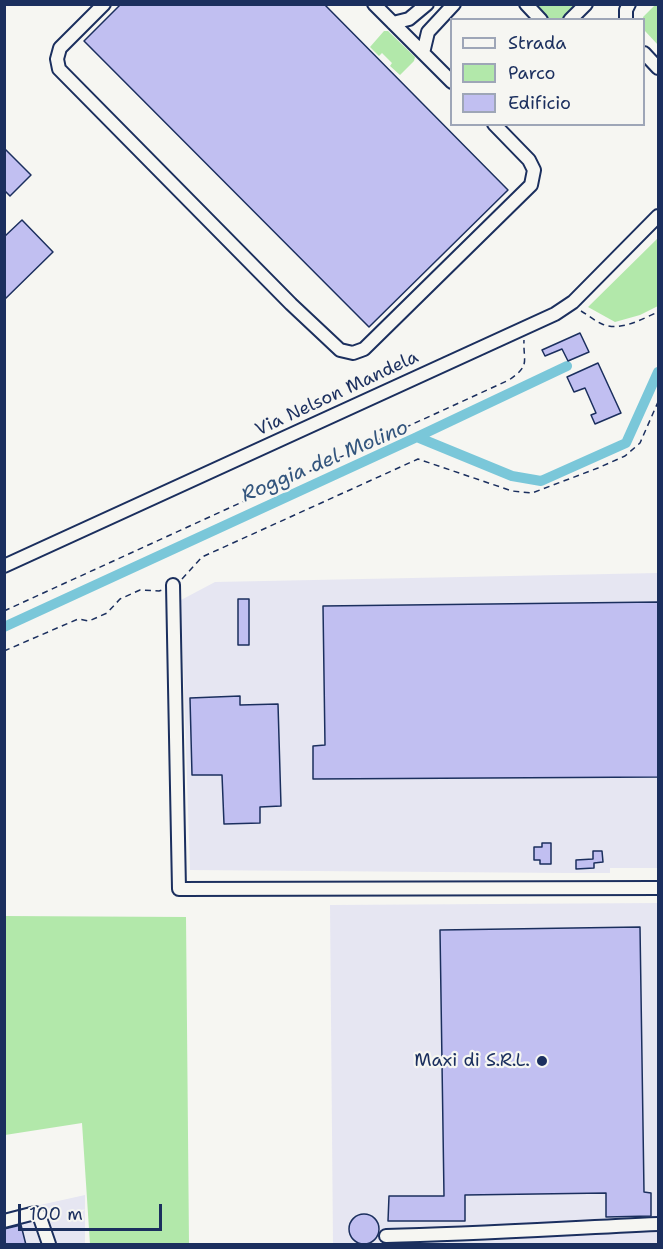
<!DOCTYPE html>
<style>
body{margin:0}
#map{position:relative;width:663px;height:1249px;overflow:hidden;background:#f6f6f2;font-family:"Shantell Sans",sans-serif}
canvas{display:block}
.frame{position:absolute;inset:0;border:6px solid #1b2f5e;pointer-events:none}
.legend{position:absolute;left:450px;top:18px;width:195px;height:108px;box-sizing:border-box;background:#f6f6f2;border:2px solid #9ea6b7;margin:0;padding:8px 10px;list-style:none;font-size:18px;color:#1b2f5e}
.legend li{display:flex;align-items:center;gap:12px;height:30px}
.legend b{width:30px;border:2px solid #9ea6b7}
.scale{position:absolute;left:18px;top:1204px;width:144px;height:27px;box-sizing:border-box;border:3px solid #1b2f5e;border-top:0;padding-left:8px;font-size:18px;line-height:21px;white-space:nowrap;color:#1b2f5e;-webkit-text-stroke:4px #f6f6f2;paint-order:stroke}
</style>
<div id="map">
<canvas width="663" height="1249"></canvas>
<div class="frame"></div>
<ul class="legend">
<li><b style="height:8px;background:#f6f6f2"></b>Strada</li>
<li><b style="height:16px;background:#b2e8aa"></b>Parco</li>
<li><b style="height:16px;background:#c1bff1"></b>Edificio</li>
</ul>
<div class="scale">100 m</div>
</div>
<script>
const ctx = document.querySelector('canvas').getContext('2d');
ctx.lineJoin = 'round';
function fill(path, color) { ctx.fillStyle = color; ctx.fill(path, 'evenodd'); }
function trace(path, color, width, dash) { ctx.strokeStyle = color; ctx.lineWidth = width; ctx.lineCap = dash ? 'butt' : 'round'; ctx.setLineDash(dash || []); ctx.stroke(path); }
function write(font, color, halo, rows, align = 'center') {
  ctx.font = font + ' "Shantell Sans",sans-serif'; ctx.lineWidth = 4.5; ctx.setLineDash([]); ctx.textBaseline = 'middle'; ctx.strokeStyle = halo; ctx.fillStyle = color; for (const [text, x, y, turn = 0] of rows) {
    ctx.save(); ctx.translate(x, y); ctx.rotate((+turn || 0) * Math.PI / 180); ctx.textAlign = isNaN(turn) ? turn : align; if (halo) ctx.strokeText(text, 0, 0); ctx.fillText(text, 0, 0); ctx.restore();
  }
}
const built = new Path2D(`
 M658 573V868H610V873H566L190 870 181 600 215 582Z
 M658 903V1244H333L330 905Z
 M85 1195V1244H5L4 1213Z`);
const green = new Path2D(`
 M531 5H582L565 19H547Z
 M655 5H658V45L645 31 643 17Z
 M384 31H388L415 57 414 61 400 75 390 66 392 63 382 53 379 56 370 47Z
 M658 238V306L640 315 615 322 588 307Z
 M5 916 186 917 189 1244H90L82 1123 5 1135Z`);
const canal = new Path2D(`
 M417 437 567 366
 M4 627 417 437 512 476 541 481 626 443 658 372`);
const building = new Path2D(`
 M121 4H324L508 190 369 327 84 41Z
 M4 148 31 175 10 196 4 190Z
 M22 220 53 252 4 300V237Z
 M580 333 589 352 568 361 562 349 545 356 542 350Z
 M598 363 621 413 595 424 591 415 596 413 585 388 574 392 567 377Z
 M238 599H249V645H238Z
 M658 602V777L313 779V746L325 745 323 606Z
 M240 696V705L278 704 281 806 260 807V823L224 824 222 775H192L190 698Z
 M542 843H551V864H540V860H534V847H542Z
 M593 851H602L603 862 594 863V868L576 869V860L593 859Z
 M640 927 644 1192 651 1193V1216L606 1217V1193L465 1195V1221H388L389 1196H444L440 930Z
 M349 1229a15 15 0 1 1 30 0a15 15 0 1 1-30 0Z
 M21 1225 26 1245H4V1229Z`);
const path = new Path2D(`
 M581 311C588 315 595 321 602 324 620 332 642 319 658 312
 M182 579 202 557 418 459 512 491 532 493 598 468 625 456 640 443 658 402
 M4 611 509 380C531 365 523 362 524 340
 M4 651 78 619 89 621 107 613 120 599 140 590 159 591 162 590`);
const minor = new Path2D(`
 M104 4 60 48 57 59 59 69 291 304 340 350 353 353 364 349 531 185 534 170 529 160 494 124
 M374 4 452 82
 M526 4 541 20
 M570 20 586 4
 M626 20V10L629 4
 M393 23 409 19 427 4
 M423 53 428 32 454 4
 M644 53 658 68
 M4 566 555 314 573 302 658 216
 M173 585 179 889 658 888
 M4 1221 35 1213 39 1215 49 1244
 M386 1236C477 1234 567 1228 658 1224`);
const markers = [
 [542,1061,6,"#1b2f5e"]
];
const streetNames = [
 ["Via Nelson Mandela",337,394,-25]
];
const poiNames = [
 ["Maxi di S.R.L.",530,1061]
];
const waterNames = [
 ["Roggia del Molino",325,462,-23]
];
fill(built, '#e6e6f2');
fill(green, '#b2e8aa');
trace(canal, '#7ac7d9', 10);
fill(building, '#c1bff1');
trace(building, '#1b2f5e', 1.5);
trace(minor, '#1b2f5e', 16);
trace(path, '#1b2f5e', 1.5, [6, 4.5]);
trace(minor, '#f6f6f2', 12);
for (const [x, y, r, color] of markers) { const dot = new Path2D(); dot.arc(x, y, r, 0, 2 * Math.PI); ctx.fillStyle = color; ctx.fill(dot); trace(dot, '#f6f6f2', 2); }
write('18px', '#1b2f5e', '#f6f6f2', streetNames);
write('18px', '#1b2f5e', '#f6f6f2', poiNames, 'right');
write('italic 20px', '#33557d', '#f6f6f2', waterNames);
</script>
